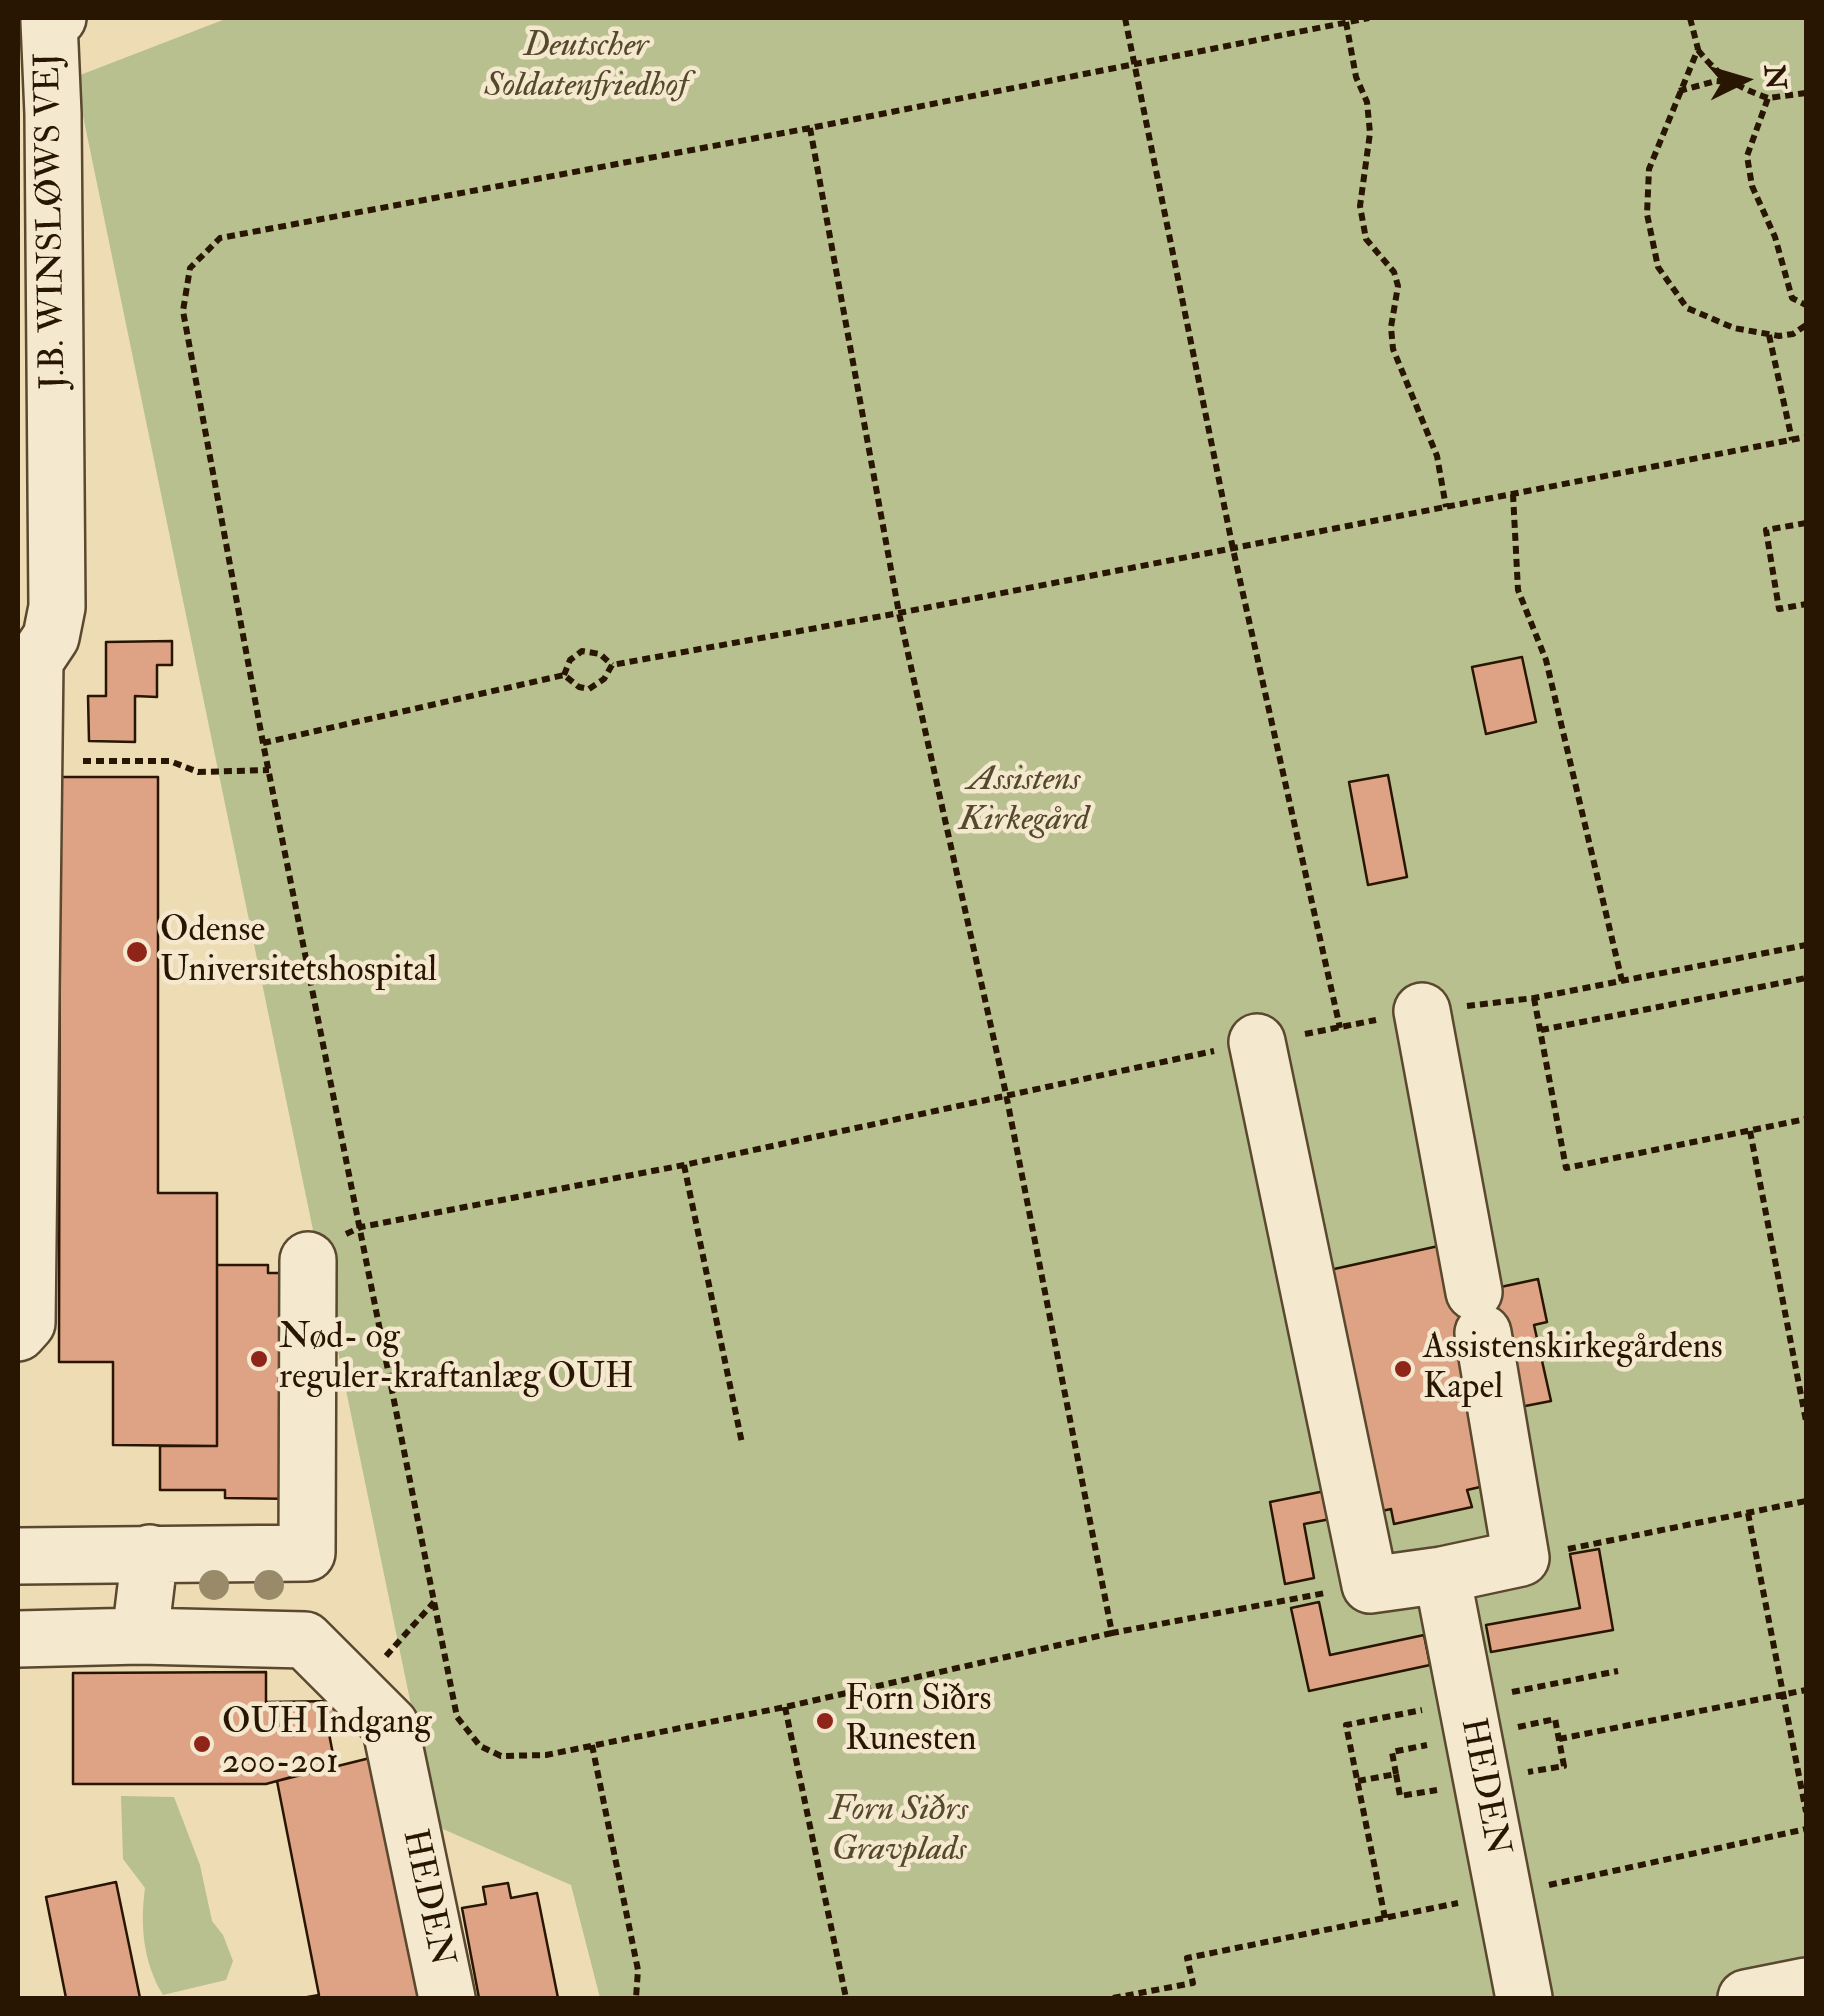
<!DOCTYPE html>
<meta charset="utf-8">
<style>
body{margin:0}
#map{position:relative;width:1824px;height:2016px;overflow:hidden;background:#eedcb5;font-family:"IM FELL Double Pica",serif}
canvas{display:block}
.frame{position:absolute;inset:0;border:20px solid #291602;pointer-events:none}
.north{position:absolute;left:1694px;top:30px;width:100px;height:100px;-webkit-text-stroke:8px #f4e8cf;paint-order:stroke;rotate:85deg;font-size:28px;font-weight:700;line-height:40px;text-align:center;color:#291602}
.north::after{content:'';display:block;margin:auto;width:35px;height:45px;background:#291602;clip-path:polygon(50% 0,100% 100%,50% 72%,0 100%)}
</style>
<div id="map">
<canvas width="1824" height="2016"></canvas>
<div class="frame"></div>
<div class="north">N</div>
</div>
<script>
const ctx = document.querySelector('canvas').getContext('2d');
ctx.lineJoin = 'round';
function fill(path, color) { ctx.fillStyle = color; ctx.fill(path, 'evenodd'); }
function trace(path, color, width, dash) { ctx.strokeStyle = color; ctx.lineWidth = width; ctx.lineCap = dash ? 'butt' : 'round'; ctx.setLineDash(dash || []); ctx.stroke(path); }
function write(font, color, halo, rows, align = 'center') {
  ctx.font = font + ' "IM FELL Double Pica",serif'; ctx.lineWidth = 9; ctx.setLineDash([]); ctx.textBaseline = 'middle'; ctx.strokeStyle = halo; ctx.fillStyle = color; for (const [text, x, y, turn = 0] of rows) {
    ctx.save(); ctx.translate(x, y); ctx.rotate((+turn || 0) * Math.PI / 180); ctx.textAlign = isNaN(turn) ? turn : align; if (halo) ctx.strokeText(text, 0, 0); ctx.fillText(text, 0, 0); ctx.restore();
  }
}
const green = new Path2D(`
 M228 18H1806V1998H600L571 1885 436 1826 75 77Z
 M121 1796 174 1797 200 1865 212 1921 223 1935 233 1961 226 1980 163 1995C143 1962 140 1925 145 1888L123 1859Z`);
const building = new Path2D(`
 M172 641V665H157V697L135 696V742L89 741 88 696H106V642Z
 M1522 657 1536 722 1486 734 1472 667Z
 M1388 775 1407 877 1368 885 1349 782Z
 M60 777H158V1193H217V1446L113 1445V1362H59Z
 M1443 1245 1454 1297 1538 1279 1547 1322 1534 1325 1551 1401 1520 1407 1493 1484 1467 1490 1472 1507 1394 1524 1391 1509 1368 1514 1316 1273Z
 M217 1265H268V1273H301L299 1499 225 1498V1490H160V1446H217Z
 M1335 1489 1341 1517 1304 1524 1314 1578 1285 1584 1270 1502Z
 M1599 1549 1613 1630 1491 1652 1486 1625 1580 1608 1570 1554Z
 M1319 1602 1330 1655 1424 1635 1430 1665 1309 1691 1291 1608Z
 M266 1672V1702L335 1701 340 1721 327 1723 335 1765 266 1784H73V1673Z
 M374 1757 422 1998H302L319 1995 277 1781Z
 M116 1882 140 1998H66L46 1897Z
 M508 1883 511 1898 537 1893 558 1998H479L462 1908 486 1904 483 1887Z`);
const path = new Path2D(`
 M1125 18 1233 549 1340 1028
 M1690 18 1698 49 1649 169 1647 214 1658 267 1687 308 1734 328 1779 336 1793 334 1806 325
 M1346 22 1356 77 1367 102 1370 133 1360 206 1366 239 1394 272 1398 286 1391 327 1393 349 1437 456 1446 507
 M1698 50C1718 76 1739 88 1768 98
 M1679 91 1716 81 1729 82
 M1806 93 1768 98 1747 156 1752 186 1775 237 1792 298 1806 305
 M810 128 899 613 1006 1094 1112 1633 1325 1593
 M1769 335 1792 440
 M1513 494 1518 590 1546 660 1622 981
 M1806 523 1766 530 1779 609 1806 604
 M564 675 570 660 582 651 600 654 612 665
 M263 743 564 675 579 687 589 689 604 679 612 665 899 613 1806 437
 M83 761H170L198 772 269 770
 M1534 998 1566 1168 1806 1119
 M1467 1006 1534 998 1806 945
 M1541 1030 1806 978
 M1305 1034 1376 1020
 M1750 1131 1806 1421
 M684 1165 742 1443
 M346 1234 361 1227 684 1165 1214 1051
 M1748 1513 1806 1812
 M1568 1549 1806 1501
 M1112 1633 785 1707 546 1755 501 1756 480 1746 457 1717 263 743 183 311 190 268 220 238 810 128 1369 18
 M386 1656 434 1602
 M1512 1692 1618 1671
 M785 1707 846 1998
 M1518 1727 1555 1719 1564 1766 1528 1772
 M1559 1739 1806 1690
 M592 1745 638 1970 636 1998
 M1396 1774 1392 1752 1427 1745
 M1358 1781 1396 1774 1400 1796 1437 1790
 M1549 1885 1806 1829
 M1385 1918 1346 1725 1422 1710
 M1113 1998 1193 1983 1187 1958 1458 1903`);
const minor = new Path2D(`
 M35 661 51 637 57 607 53 114 49 21 58 18
 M1422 1011 1474 1292
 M1257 1042 1370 1585 1442 1575 1521 1558 1483 1333
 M18 1333 27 1323 35 661
 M18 1556 307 1553 308 1260
 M1442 1575 1524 1998
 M140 1636 305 1640 390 1725 447 1998
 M18 1639 140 1636 150 1553
 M1746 1998 1806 1986`);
const trees = [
 [214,1585],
 [269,1585]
];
const markers = [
 [137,952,12,"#8f2418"],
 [259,1359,10,"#8f2418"],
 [1403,1369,10,"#8f2418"],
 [825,1721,10,"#8f2418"],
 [202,1744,10,"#8f2418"]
];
const parkNames = [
 ["Deutscher",586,47],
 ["Soldatenfriedhof",586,87],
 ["Assistens",1024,781],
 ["Kirkegård",1024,821],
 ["Forn Siðrs",899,1811],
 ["Gravplads",899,1851]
];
const streetNames = [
 ["J.B. WINSLØWS VEJ",53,221,-91],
 ["HEDEN",1483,1787,79],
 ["HEDEN",426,1898,78]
];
const poiNames = [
 ["Odense",160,932],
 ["Universitetshospital",160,972],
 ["Nød- og",279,1339],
 ["reguler-kraftanlæg OUH",279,1379],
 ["Assistenskirkegårdens",1423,1349],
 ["Kapel",1423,1389],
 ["Forn Siðrs",845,1701],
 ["Runesten",845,1741],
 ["OUH Indgang",222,1724],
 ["200-201",222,1764]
];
fill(green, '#b7c08e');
fill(building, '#dea384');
trace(building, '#291602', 2.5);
trace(minor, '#5a482f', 60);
trace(path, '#291602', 6, [8, 5]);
trace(minor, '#f4e8cf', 55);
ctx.fillStyle = '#998b6a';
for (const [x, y] of trees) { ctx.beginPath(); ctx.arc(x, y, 15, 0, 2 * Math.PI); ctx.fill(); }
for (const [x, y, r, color] of markers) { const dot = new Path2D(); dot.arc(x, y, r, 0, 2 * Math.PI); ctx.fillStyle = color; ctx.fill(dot); trace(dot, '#f4e8cf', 4); }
write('italic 35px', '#54492c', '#f4e8cf', parkNames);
write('35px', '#291602', '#f4e8cf', streetNames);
write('35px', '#291602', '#f4e8cf', poiNames, 'left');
</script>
